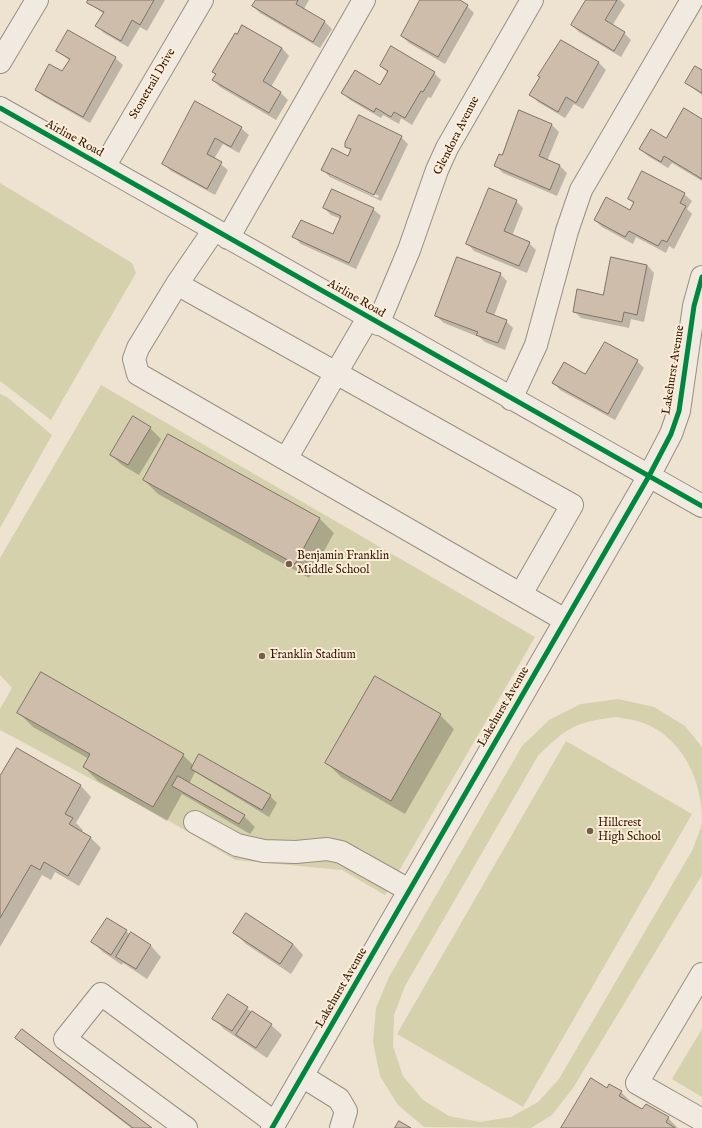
<!DOCTYPE html>
<style>
body{margin:0}
canvas{display:block;background:#eee2d0}
</style>
<canvas width="702" height="1128"></canvas>
<script>
const ctx = document.querySelector('canvas').getContext('2d');
ctx.lineJoin = 'round';
function fill(path, color) { ctx.fillStyle = color; ctx.fill(path, 'evenodd'); }
function trace(path, color, width, dash) { ctx.strokeStyle = color; ctx.lineWidth = width; ctx.lineCap = dash ? 'butt' : 'round'; ctx.setLineDash(dash || []); ctx.stroke(path); }
function write(font, color, halo, rows, align = 'center') {
  ctx.font = font + ' "IM FELL English",serif'; ctx.lineWidth = 4; ctx.setLineDash([]); ctx.textBaseline = 'middle'; ctx.strokeStyle = halo; ctx.fillStyle = color; for (const [text, x, y, turn = 0] of rows) {
    ctx.save(); ctx.translate(x, y); ctx.rotate((+turn || 0) * Math.PI / 180); ctx.textAlign = isNaN(turn) ? turn : align; if (halo) ctx.strokeText(text, 0, 0); ctx.fillText(text, 0, 0); ctx.restore();
  }
}
const green = new Path2D(`
 M0 183 132 263 136 273 51 420 0 381Z
 M101 385 535 637 385 895 342 870 235 860 166 819 0 730V709L12 688 0 675V558Z
 M0 394 7 397 52 435 0 528Z
 M618 699 654 707 685 726 702 747V875L573 1088 552 1115 531 1128 424 1127 398 1105 380 1076 373 1042 376 1008 389 977 522 746 549 720 581 704ZM616 717C626 719 637 720 646 724 683 740 702 780 702 820 701 830 696 840 693 849L559 1079 538 1102 511 1117 480 1122 449 1116 423 1100 403 1076 393 1046 394 1015 405 986 538 756C567 727 576 722 616 717Z
 M566 741 692 814 523 1107 397 1034Z
 M702 1029V1097L672 1079Z`);
const shadow = new Path2D(`
 M89 0H165L147 31 140 27 128 47 104 33 97 26 104 14 88 2Z
 M257 0H309L304 9 325 22 332 29 320 48 260 13 253 6Z
 M420 0H458L467 6 474 13 445 64 409 43 402 36 421 2Z
 M587 0H620L625 5 612 26 624 33 631 40 621 57 579 32 572 25Z
 M68 31 115 58 123 65 90 123 43 96 36 89 63 73 70 61 58 51Z
 M561 41 599 63 606 70 583 109 574 104 565 118 538 102 531 94Z
 M282 48 289 56 271 87 281 93 288 100 276 120 220 87 213 80 216 75 213 72Z
 M381 66 434 73 441 80 431 98 428 97 412 125 401 118 399 124 383 115 381 118 350 100 343 93 381 86 388 73Z
 M702 71V95L686 83Z
 M195 103 241 128 249 135 239 153 223 144 214 159 228 170 215 195 171 171 164 164Z
 M519 111 552 125 559 132 547 161 560 166 567 173 557 196 503 173 496 166 502 156Z
 M702 120V181L672 163 668 168 648 156 640 149 666 139Z
 M401 137 408 144 381 201 330 177 323 170 348 157 351 151 346 146ZM330 173 379 196 378 198 330 175Z
 M643 172 684 194 692 201 687 209 692 214 674 249 669 246 666 253 636 237 633 244 602 227 595 220 631 211 634 204 629 199Z
 M516 201 523 208 512 236 529 243 536 250 527 273 474 251 467 243Z
 M324 208 373 209 381 216 356 269 301 244 294 237 333 236 341 219 331 215Z
 M612 258 647 265 654 273 644 322 631 319 629 328 581 318 574 311 604 296Z
 M500 274 507 281 494 316 506 321 513 328 505 350 485 342 479 337 444 323 436 316Z
 M637 361 644 368 615 420 560 390 553 382Z
 M150 428 161 439 139 475 122 465 111 455Z
 M168 435 320 519 334 533 309 578 158 494 144 480Z
 M19 713 183 755 194 766 270 796 277 803 269 817 195 772 189 784 244 816 255 827 250 834 182 794 167 821 98 781 84 767 89 759 33 727Z
 M440 715 454 729 405 814 341 777 327 763Z
 M17 749 81 786 91 797 76 823 83 830 81 832 90 837 101 848 79 886 55 872 51 880 42 875 0 947V778Z
 M126 931 130 935 132 934 151 946 161 957 147 979 123 963 122 965 103 952 92 941Z
 M235 933 293 944 303 955 291 974 246 944Z
 M228 996 271 1025 282 1035 267 1058 224 1029 214 1019Z
 M17 1038 150 1128H131L27 1048Z
 M607 1089 621 1092 632 1103 631 1104 642 1111 668 1118 678 1128H562Z`);
const building = new Path2D(`
 M88 0H154L140 25 132 20 121 41 95 26 104 12 87 3Z
 M256 0H298L296 4 325 21 313 42 252 6Z
 M420 0H460L468 5 438 57 401 36Z
 M586 0H617L605 20 625 32 614 51 571 25Z
 M242 25 282 48 263 81 281 92 269 113 212 80 216 74 212 72 235 33 237 34Z
 M68 30 116 57 83 117 35 90 49 64 62 71 70 59 56 51Z
 M561 40 599 62 576 103 566 97 558 112 529 95 540 77 538 76Z
 M391 46 435 72 423 92 421 91 405 118 394 112 391 117 376 108 374 112 341 93 355 70 380 85 388 71 380 66Z
 M695 66 702 70V93L685 83Z
 M195 101 242 127 231 147 215 138 207 154 222 162 207 189 162 164Z
 M684 108 702 119V179L664 156 661 162 639 149 651 129 666 138Z
 M519 110 552 124 539 156 560 165 550 190 494 166 499 154 502 155Z
 M359 115 402 136 374 195 321 170 332 148 348 156 351 149 345 147V143Z
 M642 171 685 193 680 203 686 206 667 242 662 240 658 246 629 231 625 237 594 220 606 197 630 210 634 202 628 199Z
 M489 188 517 200 504 231 530 242 519 266 466 244Z
 M332 189 374 208 349 263 292 237 301 220 333 234 341 216 323 208Z
 M457 257 501 273 486 312 507 320 498 343 476 335 478 332 435 316Z
 M611 257 647 265 637 315 624 312 622 322 573 312 577 289 603 295Z
 M605 342 638 360 608 414 552 383 564 362 585 374Z
 M133 416 151 427 128 465 110 455Z
 M168 434 320 518 295 564 143 480Z
 M41 672 184 754 153 807 83 767 90 754 17 713Z
 M375 676 441 714 391 801 325 763Z
 M17 748 81 785 65 814 73 818 69 824 91 837 68 876 44 862 40 870 31 865 0 918V776Z
 M199 754 271 795 262 810 191 769Z
 M178 776 245 815 239 824 172 786Z
 M246 913 293 944 280 964 233 933Z
 M107 918 127 930 111 955 91 942Z
 M131 932 151 945 136 969 116 957Z
 M228 994 248 1007 232 1031 212 1019Z
 M252 1011 272 1024 256 1048 236 1035Z
 M22 1029 152 1128H133L15 1038Z
 M591 1078 607 1088 609 1084 622 1091 619 1096 642 1109 646 1104 669 1117 666 1122 675 1128H561Z
 M399 1121 411 1128H395Z`);
const minor = new Path2D(`
 M0 62 37 0
 M0 108 702 506
 M104 167 202 0
 M228 238 364 0
 M177 284 214 230
 M378 324 409 250 437 170 447 148 532 0
 M511 399 536 345 567 231 581 190 692 0
 M286 459 368 318
 M521 594 572 505 177 284 138 348 134 359 138 374 565 620
 M195 822 237 845 264 851 296 852 327 849 341 852 409 890
 M702 974 637 1083 702 1120
 M302 1076 339 1099 346 1111 341 1128
 M186 1128 65 1039 101 994 275 1123
 M272 1128 649 476 671 434 679 411 694 306 702 277`);
const cycleway = new Path2D(`
 M0 108 702 506
 M272 1128 649 476 671 434 679 411 694 306 702 277`);
const markers = [
 [289,564,4,"#745d49"],
 [262,656,4,"#745d49"],
 [590,831,4,"#745d49"]
];
const streetNames = [
 ["Stonetrail Drive",153,84,-60],
 ["Glendora Avenue",457,136,-63],
 ["Airline Road",74,139,29],
 ["Airline Road",356,299,30],
 ["Lakehurst Avenue",674,370,-81],
 ["Lakehurst Avenue",504,707,-60],
 ["Lakehurst Avenue",342,988,-60]
];
const poiNames = [
 ["Benjamin Franklin",297,557],
 ["Middle School",297,571],
 ["Franklin Stadium",270,656],
 ["Hillcrest",598,824],
 ["High School",598,838]
];
fill(green, '#d6d1ad');
fill(shadow, '#0003');
fill(building, '#cfbdac');
trace(building, '#7e7367', 1);
trace(minor, '#998f82', 24);
trace(minor, '#f0eae1', 22);
trace(cycleway, '#00873e', 5);
for (const [x, y, r, color] of markers) { const dot = new Path2D(); dot.arc(x, y, r, 0, 2 * Math.PI); ctx.fillStyle = color; ctx.fill(dot); trace(dot, '#fcedd8', 1.5); }
write('12px', '#321601', '#fcedd8', streetNames);
write('12px', '#321601', '#fcedd8', poiNames, 'left');
</script>
